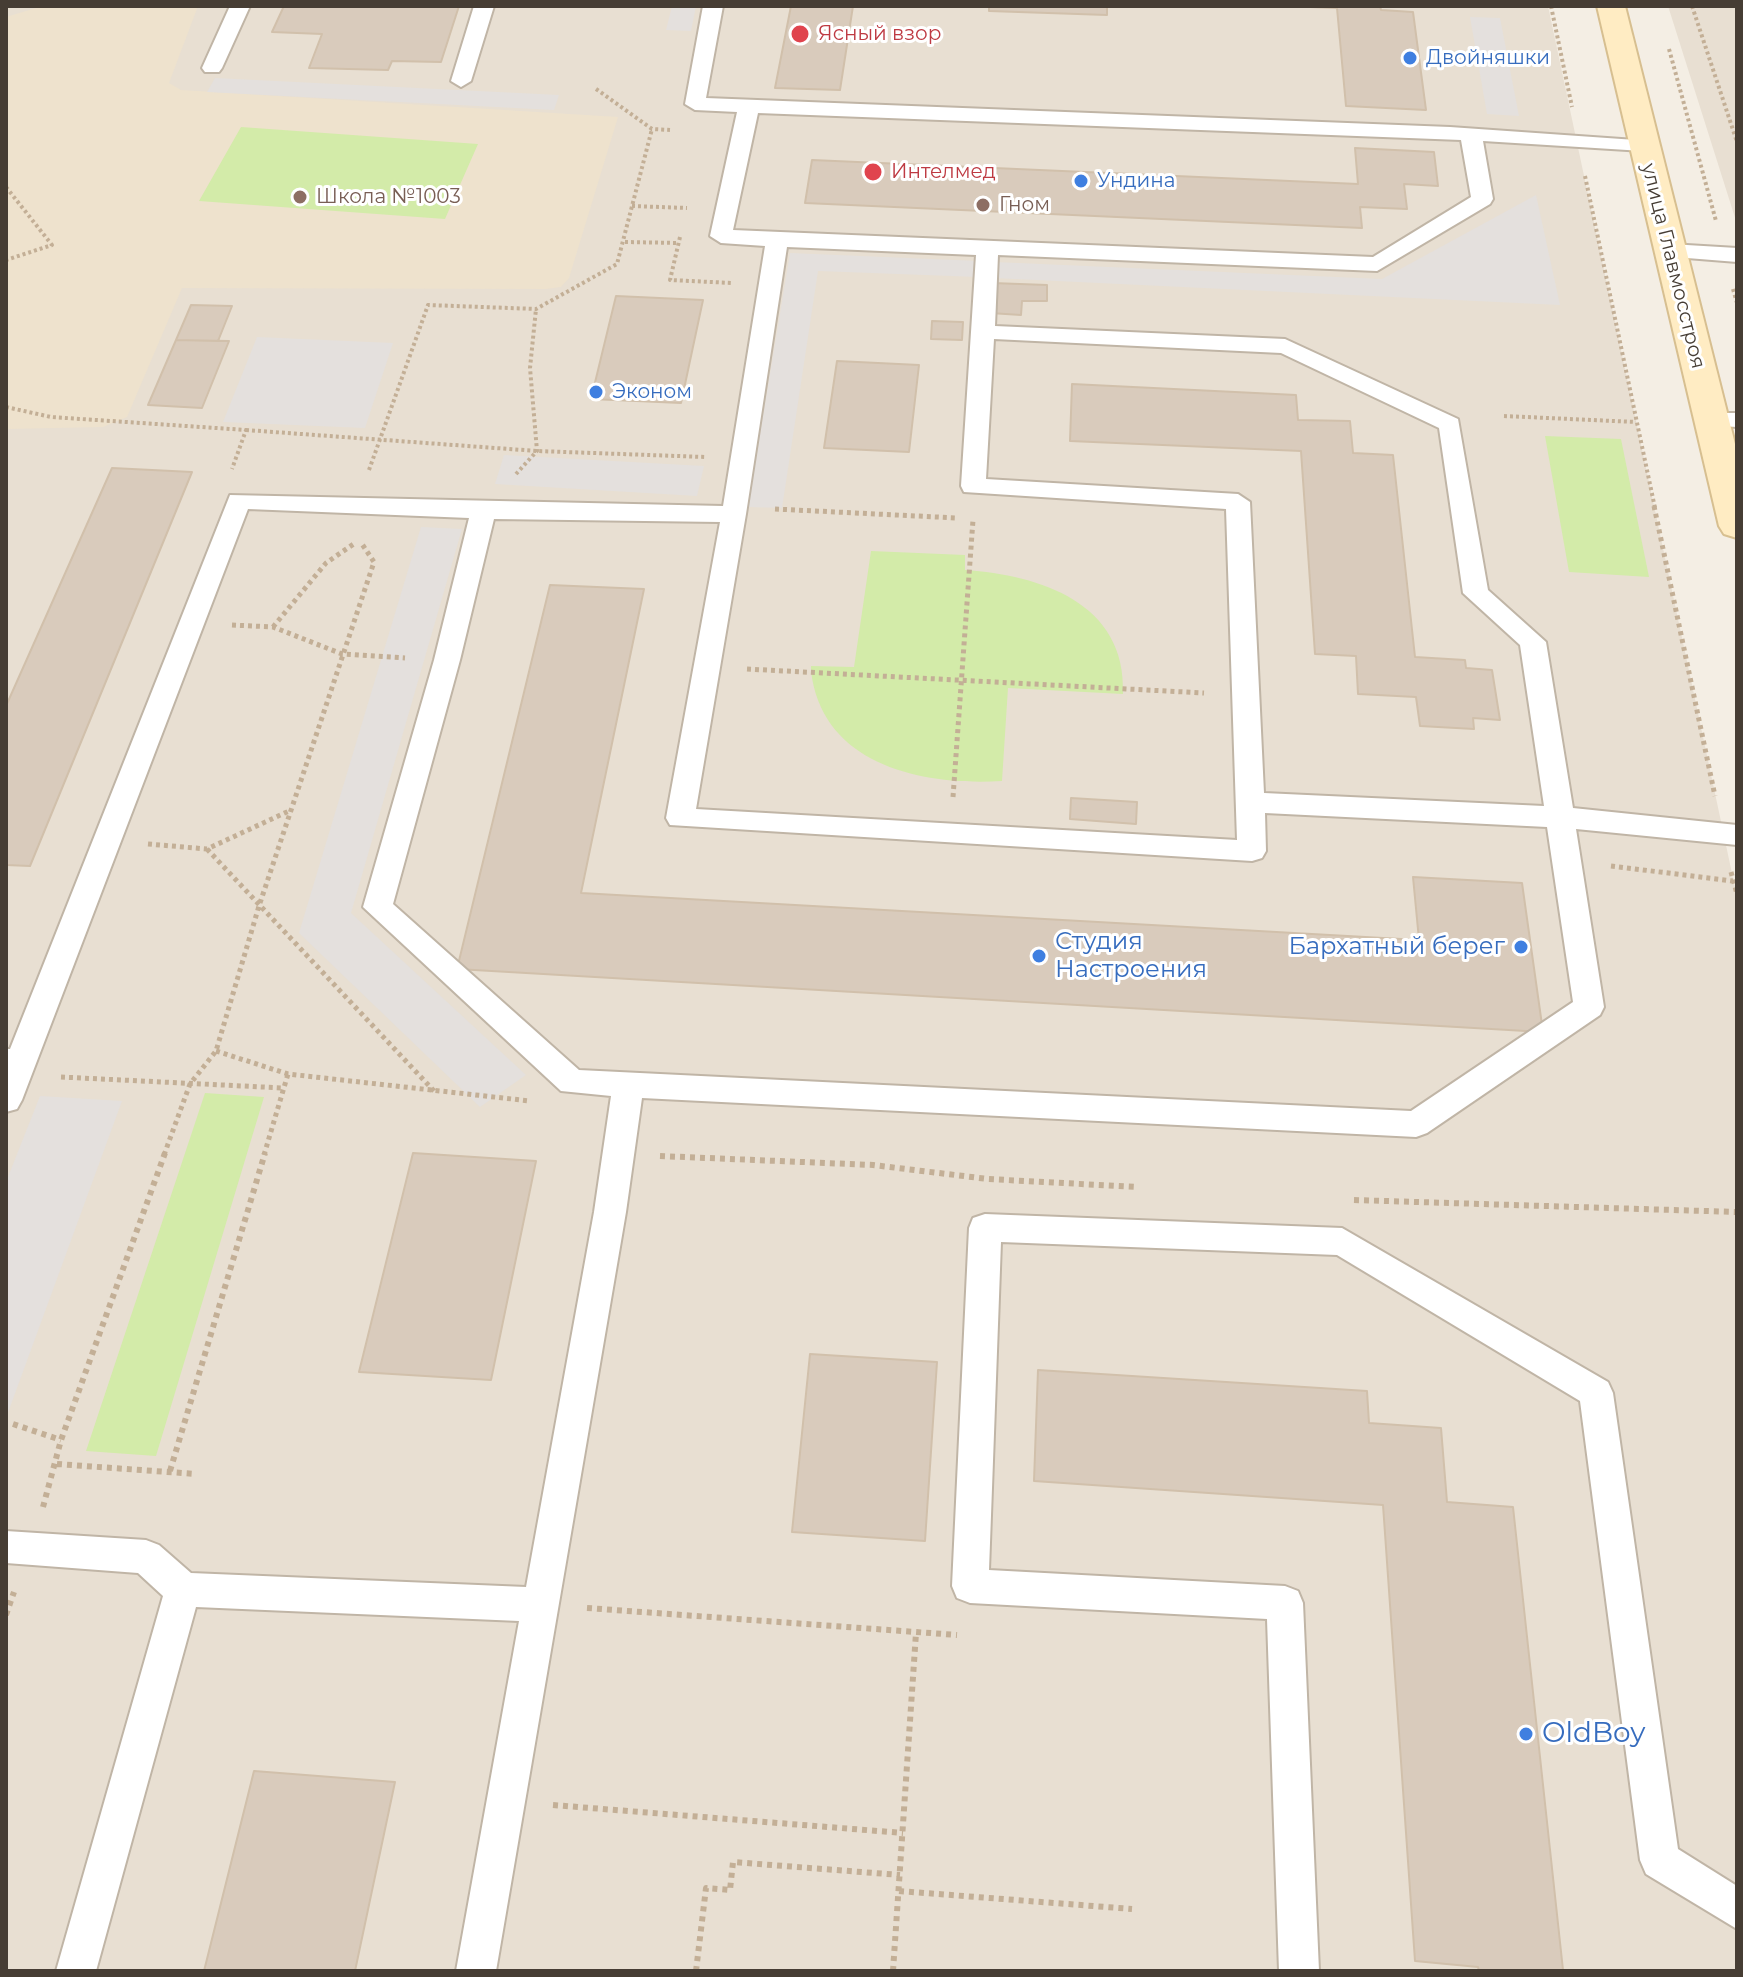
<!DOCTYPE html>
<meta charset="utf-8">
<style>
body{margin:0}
#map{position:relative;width:1743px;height:1977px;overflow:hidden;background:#f4eee4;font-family:Montserrat,sans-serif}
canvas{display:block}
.frame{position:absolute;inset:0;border:8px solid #463d34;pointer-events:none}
</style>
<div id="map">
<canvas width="1743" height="1977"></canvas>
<div class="frame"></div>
</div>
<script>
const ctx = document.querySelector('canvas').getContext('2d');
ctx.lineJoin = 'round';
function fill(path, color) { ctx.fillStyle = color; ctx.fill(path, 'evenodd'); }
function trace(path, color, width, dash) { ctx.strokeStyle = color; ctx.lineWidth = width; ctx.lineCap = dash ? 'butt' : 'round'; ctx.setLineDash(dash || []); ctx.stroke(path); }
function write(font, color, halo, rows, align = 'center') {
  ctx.font = font + ' Montserrat,sans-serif'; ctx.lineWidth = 6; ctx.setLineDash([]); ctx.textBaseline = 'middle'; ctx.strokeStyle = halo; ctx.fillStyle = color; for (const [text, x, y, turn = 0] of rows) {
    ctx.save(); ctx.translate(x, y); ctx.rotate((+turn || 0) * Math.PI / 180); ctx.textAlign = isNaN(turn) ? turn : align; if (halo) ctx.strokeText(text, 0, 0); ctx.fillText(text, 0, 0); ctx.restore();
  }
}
const residential = new Path2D(`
 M6 6H1548L1737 897V1971H6Z
 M1668 6H1737V224Z`);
const education = new Path2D(`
 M43 6H198L169 83 181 90 618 117 569 278 561 287 546 289 182 288 127 417 103 427 6 429V17Z`);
const green = new Path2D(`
 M241 127 478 144 445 219 199 201Z
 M1545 436 1621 439 1649 577 1569 572Z
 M871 551 965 555V570C1040 575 1127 603 1123 694L1008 688 1002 781C922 786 822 765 811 671V666L854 667Z
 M205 1093 264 1097 156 1456 86 1451Z`);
const parking = new Path2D(`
 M672 6H696L691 31 666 30Z
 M1470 17 1500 18 1519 116 1487 114Z
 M215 78 559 95 554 110 207 92Z
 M1536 195 1560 305 994 278 995 262 1382 279Z
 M790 253 979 261 978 277 818 271 782 508 748 507Z
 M257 337 393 343 365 428 223 422Z
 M504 455 704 466 697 496 495 484Z
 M421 527 462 529 351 913 526 1075 480 1107 299 933Z
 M40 1096 122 1101 6 1418V1182Z`);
const building = new Path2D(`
 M284 6H459L441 62 392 61 388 70 309 68 322 34 272 32Z
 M791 6H853L840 90 775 88Z
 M989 6H1107V15L989 11Z
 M1283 6H1380L1381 10 1413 12 1426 110 1346 106 1337 8Z
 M1355 148 1434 152 1438 186 1404 184 1407 209 1360 207 1362 228 805 203 812 160 1358 184Z
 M992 283 1047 285V301H1022L1021 315 990 313Z
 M616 296 703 300 681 403 591 399Z
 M191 305 232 306 218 341 176 340Z
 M932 321 963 322 962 340 931 339Z
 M176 340 229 341 202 408 148 405Z
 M837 361 919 365 909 452 824 448Z
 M1072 384 1296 395 1298 420 1350 421 1353 453 1393 455 1415 657 1465 660 1466 668 1492 670 1500 720 1473 718 1474 729 1420 726 1416 697 1358 694 1356 656 1315 654 1301 451 1070 441Z
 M112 468 192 472 30 866 6 865V706Z
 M550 585 644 589 581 893 1419 940 1413 877 1522 883 1543 1032 457 969Z
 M1071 798 1137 802 1136 824 1070 819Z
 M413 1153 536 1161 491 1380 359 1372Z
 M810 1354 937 1362 925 1541 792 1532Z
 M1038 1370 1367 1391 1369 1423 1441 1428 1447 1502 1513 1507 1563 1970 1577 1971H1479L1478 1967 1415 1961 1383 1505 1034 1481Z
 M254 1771 395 1782 355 1971H204Z`);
const pathFar2 = new Path2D(`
 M1551 6 1572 107
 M1692 6 1737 142
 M1669 49 1716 221
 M596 89 652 129 670 130
 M1585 176 1655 508
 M6 187 52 245 6 260
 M632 206 687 208
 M680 237 670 280 732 283
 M625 242 679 243
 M1733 289 1737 303
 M6 407 51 417 246 430 232 469
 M1504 416 1636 422
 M246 430 537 451 705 457
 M369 470 428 305 536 309 617 264 652 129
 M516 474 537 451 530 368 536 309`);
const pathFar1 = new Path2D(`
 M1654 506 1715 796
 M775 509 957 518
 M232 625 273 627 342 654 405 658
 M273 627 326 563 355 543
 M747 669 1204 693
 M953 797 973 520
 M148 844 207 849 289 811
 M207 849 434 1091
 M1611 866 1733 881
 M1731 872 1737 894
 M216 1051 288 1074 530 1101
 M61 1077 283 1088
 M164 1155 190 1084 216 1051 259 906 374 562 362 544
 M264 1155 288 1074`);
const path = new Path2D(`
 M660 1156 873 1165 988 1179 1137 1187
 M1354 1200 1737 1212
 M13 1424 61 1440
 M57 1464 196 1474
 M170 1471 265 1153
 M43 1507 61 1440 165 1153
 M587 1608 957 1635
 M6 1615 14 1592
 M553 1805 903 1833
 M899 1891 1132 1909
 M696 1971 706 1888 730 1890 733 1862 900 1875
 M893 1971 916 1633`);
const lane = new Path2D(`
 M230 6H250L222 68 219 72H205L202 68Z
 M474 6H494L471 81 461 87 451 81Z
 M703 6H723L706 98 1450 127 1650 141 1654 145 1643 151 1483 141 1493 199 1490 204 1377 271 998 255 995 326 1285 339 1458 419 1488 590 1546 642 1573 808 1737 825V845L1576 829 1604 1007 1600 1015 1427 1133 1416 1137 642 1098 626 1212 496 1971H456L519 1621 196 1607 96 1971H56L163 1596 138 1573 6 1563V1531L146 1540 159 1545 191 1573 526 1587 594 1212 611 1096 561 1091 363 907 434 660 469 518 248 509 22 1100 17 1109 6 1112V1049H10L230 495 723 506 765 246 721 243 710 236 737 112 695 110 685 104ZM758 113 1461 140 1471 197 1373 257 733 230ZM787 247 976 255 961 486 964 492 1226 509 1237 840 696 809 746 514ZM994 339 1281 353 1439 428 1463 593 1520 645 1544 806 1264 793 1250 502 1238 494 986 479ZM494 519 720 522 666 818 670 825 1252 861 1262 858 1266 851 1265 813 1547 827 1573 1002 1411 1111 579 1070 393 904 460 660Z
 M1670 244 1737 248V262L1662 256 1659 251 1662 246Z
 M1711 413H1737V427L1703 425 1699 420 1703 415Z
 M985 1214 1342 1228 1608 1382 1613 1393 1678 1849 1737 1886V1929L1646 1874 1640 1860 1580 1401 1337 1255 1001 1242 989 1570 1285 1586 1298 1591 1303 1603 1319 1971H1279L1267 1619 970 1603 957 1598 952 1586 969 1228 973 1218Z`);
const secondary = new Path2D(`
 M1597 6H1625L1737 452V538L1724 534 1719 526Z`);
const markers = [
 [800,34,10,"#e0444e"],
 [1410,58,8,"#3f7fe0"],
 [873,172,10,"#e0444e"],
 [1081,181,8,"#3f7fe0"],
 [300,197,8,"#8d6e63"],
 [983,205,8,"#8d6e63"],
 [596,392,8,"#3f7fe0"],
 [1521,947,8,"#3f7fe0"],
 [1039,956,8,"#3f7fe0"],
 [1526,1734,8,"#3f7fe0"]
];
const farHealthnames = [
 ["Ясный взор",818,34],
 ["Интелмед",891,172]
];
const farShopnames = [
 ["Двойняшки",1426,58],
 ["Ундина",1097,181],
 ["Эконом",612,392]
];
const farEducationnames = [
 ["Школа №1003",316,197],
 ["Гном",999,205]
];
const farStreetnames = [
 ["улица Главмосстроя",1673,266,76]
];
const shopNames = [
 ["Студия",1055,942],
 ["Настроения",1055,970],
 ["Бархатный берег",1505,947,"right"]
];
const nearShopnames = [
 ["OldBoy",1542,1734]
];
fill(residential, '#e8dfd2');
fill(education, '#eee2cd');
fill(green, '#d3eba9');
fill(parking, '#e4e0dd');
fill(building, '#d9cbbc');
trace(building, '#d1c0ab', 2);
trace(lane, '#c0b5a6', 4);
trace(secondary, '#d7bf90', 4);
trace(pathFar2, '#c3af96', 4, [3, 3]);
trace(pathFar1, '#c3af96', 5, [4, 4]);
trace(path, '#c3af96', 6, [5, 5]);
fill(lane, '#fff');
fill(secondary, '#ffecc3');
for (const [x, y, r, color] of markers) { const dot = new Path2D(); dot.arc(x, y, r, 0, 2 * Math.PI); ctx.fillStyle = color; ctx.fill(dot); trace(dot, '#fff', 3); }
write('20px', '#be3a42', '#fff', farHealthnames, 'left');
write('20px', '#366cbe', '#fff', farShopnames, 'left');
write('20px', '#785e54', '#fff', farEducationnames, 'left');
write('20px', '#463d34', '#fff', farStreetnames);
write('24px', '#366cbe', '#fff', shopNames, 'left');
write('28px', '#366cbe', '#fff', nearShopnames, 'left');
</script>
